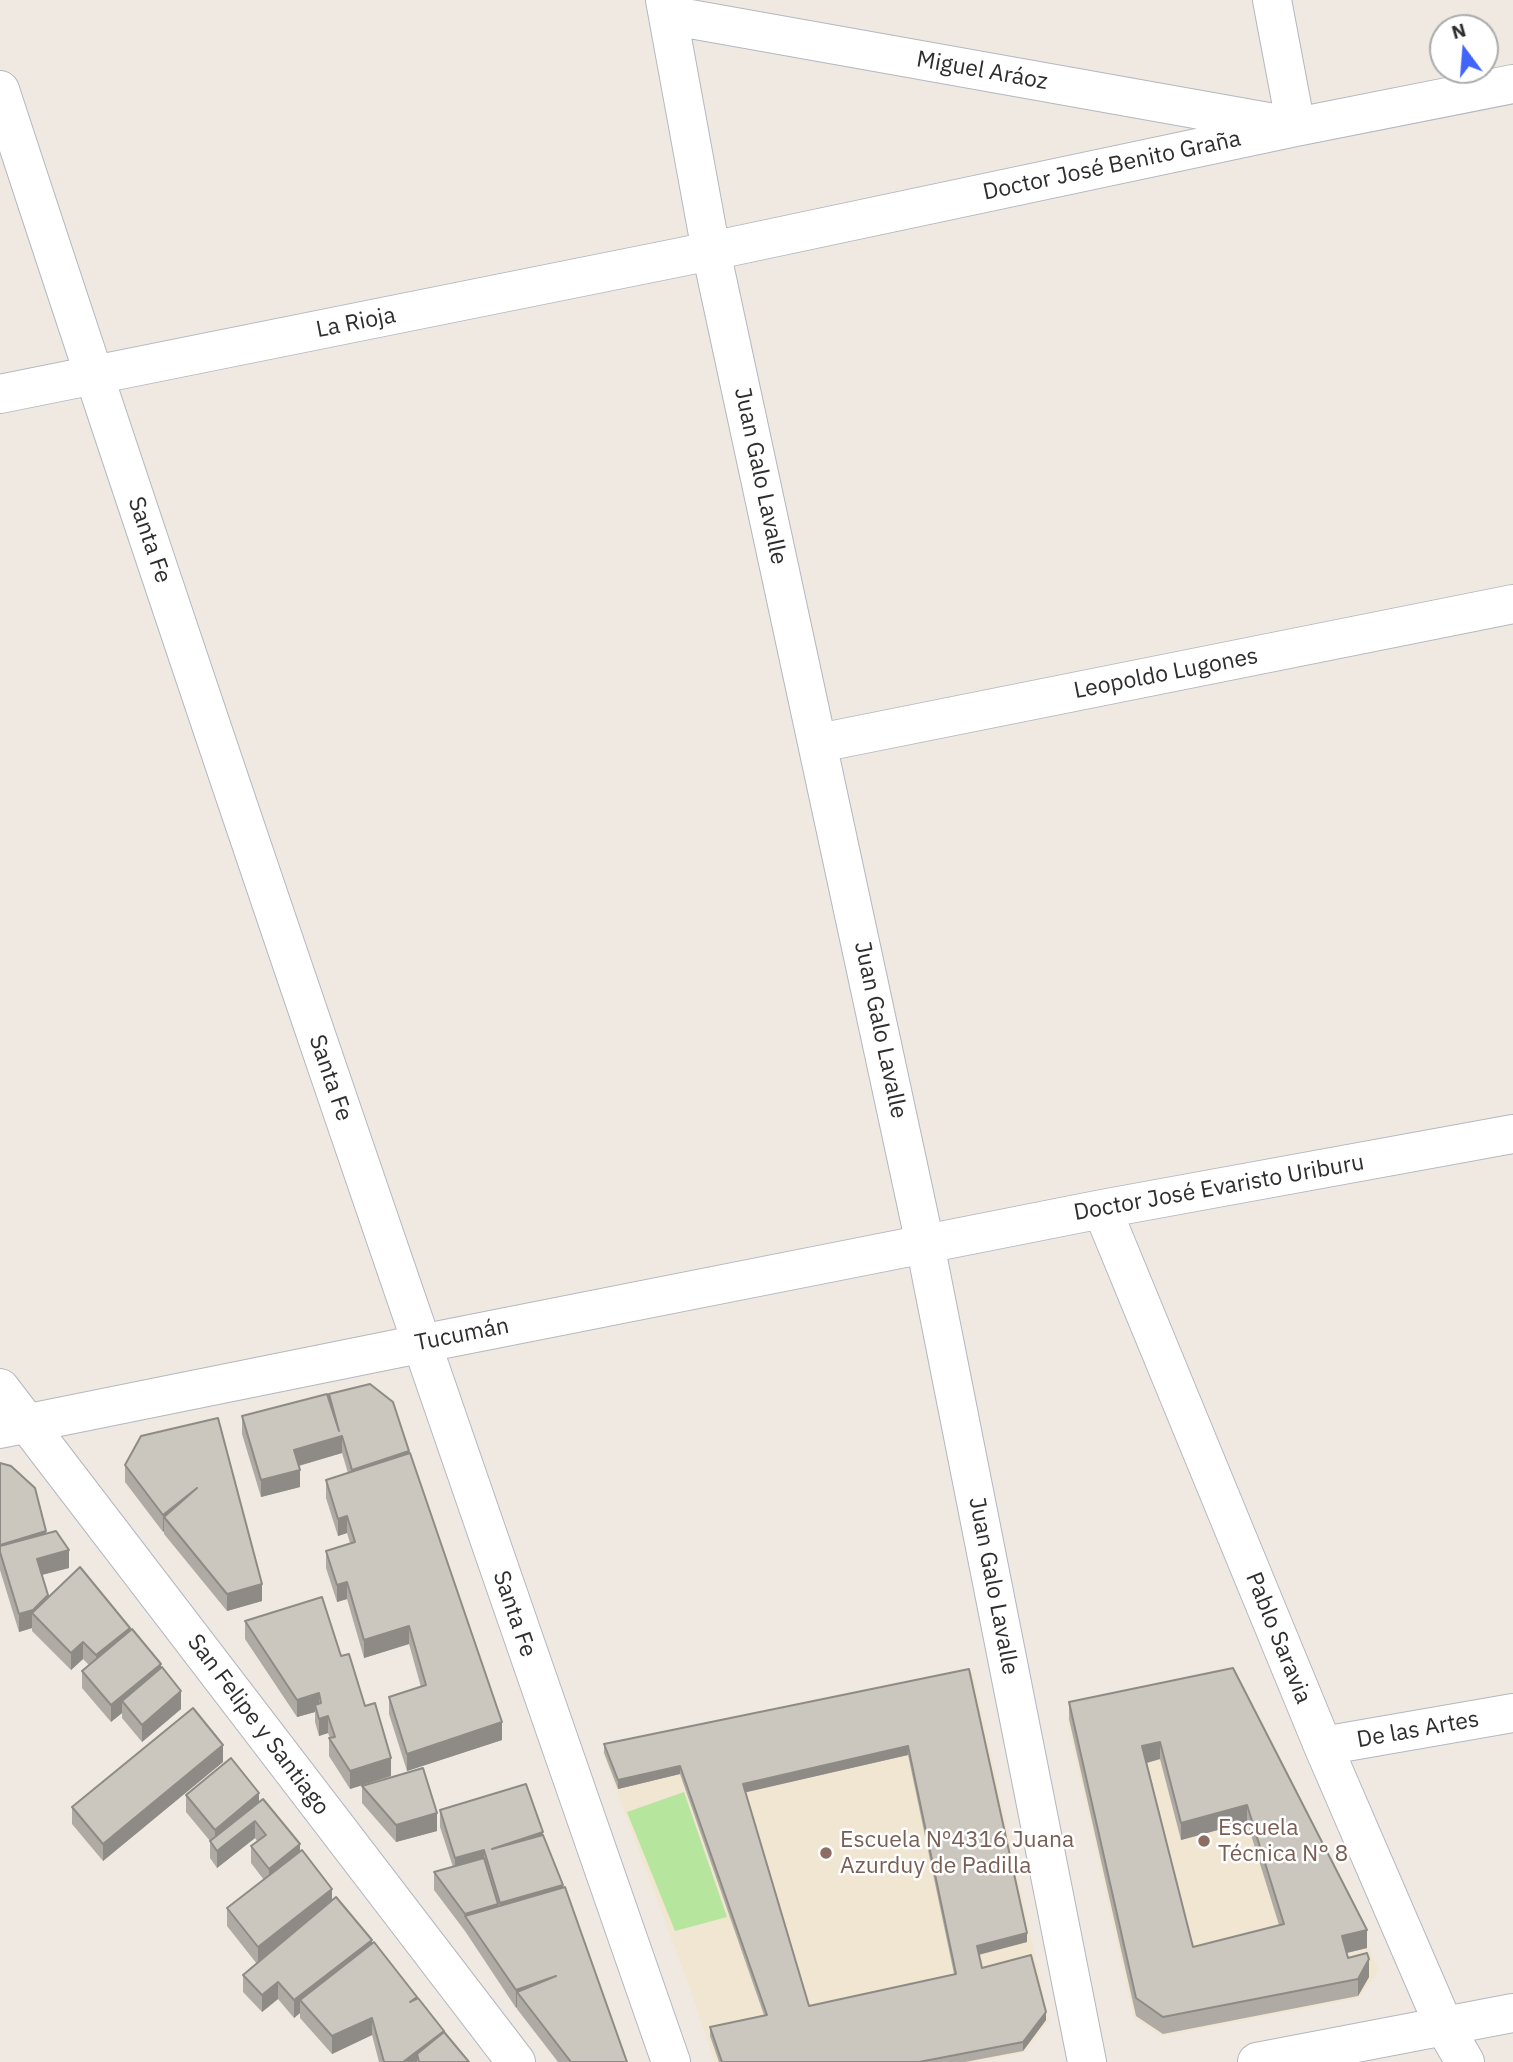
<!DOCTYPE html>
<meta charset="utf-8">
<style>
body{margin:0}
#map{position:relative;width:1513px;height:2062px;overflow:hidden;background:#efe9e1;font-family:"IBM Plex Sans",sans-serif}
canvas{display:block}
.north{position:absolute;left:1429px;top:14px;width:70px;height:70px;box-sizing:border-box;background:#fff;border:2px solid #ababab;border-radius:50%;rotate:344deg;font-size:19px;font-weight:700;line-height:28px;text-align:center;color:#2e2e2e}
.north::after{content:'';display:block;margin:auto;width:24px;height:32px;background:#4264fb;clip-path:polygon(50% 0,100% 100%,50% 72%,0 100%)}
</style>
<div id="map">
<canvas width="1513" height="2062"></canvas>
<div class="north">N</div>
</div>
<script>
const ctx = document.querySelector('canvas').getContext('2d');
ctx.lineJoin = 'round';
function fill(path, color) { ctx.fillStyle = color; ctx.fill(path, 'evenodd'); }
function trace(path, color, width, dash) { ctx.strokeStyle = color; ctx.lineWidth = width; ctx.lineCap = dash ? 'butt' : 'round'; ctx.setLineDash(dash || []); ctx.stroke(path); }
function write(font, color, halo, rows, align = 'center') {
  ctx.font = font + ' "IBM Plex Sans",sans-serif'; ctx.lineWidth = 5; ctx.setLineDash([]); ctx.textBaseline = 'middle'; ctx.strokeStyle = halo; ctx.fillStyle = color; for (const [text, x, y, turn = 0] of rows) {
    ctx.save(); ctx.translate(x, y); ctx.rotate((+turn || 0) * Math.PI / 180); ctx.textAlign = isNaN(turn) ? turn : align; if (halo) ctx.strokeText(text, 0, 0); ctx.fillText(text, 0, 0); ctx.restore();
  }
}
const education = new Path2D(`
 M973 1672 1049 2020 1025 2052 978 2062H715L685 1975 602 1751Z
 M1234 1683 1379 1970 1359 1998 1163 2036 1134 2018 1067 1718Z`);
const green = new Path2D(`
 M684 1792 727 1917 675 1931 627 1812Z`);
const minor = new Path2D(`
 M665 0 711 251 925 1244 1087 2062
 M668 15 1296 127 1272 0
 M0 90C216 750 442 1406 671 2062
 M0 394 711 251 1296 127 1513 84
 M819 743 1513 604
 M1102 1209 1323 1746 1444 2026 1465 2062
 M0 1388 516 2062
 M0 1429 420 1344 1102 1209 1513 1134
 M1323 1746 1513 1713
 M1257 2062 1513 2013`);
const wall = new Path2D(`
 M329 1394 409 1454 502 1740 407 1771 389 1714V1697L421 1687 409 1644 364 1658 347 1599 337 1602 326 1568V1551L350 1543 347 1533 338 1536 326 1498V1480L348 1473 342 1453 299 1466 300 1487 261 1497 242 1434V1416L329 1400Z
 M0 1463 69 1568 42 1575 48 1598 130 1631 161 1668 181 1709 142 1742 122 1718V1713L111 1722 82 1688V1671L89 1665 83 1659 71 1670 32 1631V1628L19 1632 0 1570Z
 M125 1465 262 1601 227 1611 164 1534V1531L163 1532 125 1482Z
 M245 1621 341 1656 365 1706 391 1776 350 1789 329 1756V1738H330L328 1733 319 1736 315 1722V1712L297 1717 245 1639Z
 M1233 1668 1367 1948 1347 1953 1348 1958 1369 1977 1358 1996 1163 2034 1136 2016 1069 1719V1702ZM1160 1759 1181 1840 1247 1822 1279 1925 1193 1947 1147 1763Z
 M969 1669 1027 1942 979 1955 982 1968 1046 2020 1023 2051 965 2062H719L710 2036V2027L764 2015 680 1774 618 1789 604 1753V1744ZM908 1755 954 1974 809 2006 745 1792Z
 M223 1762 103 1861 72 1824V1807Z
 M362 1786 437 1831 396 1842 362 1803Z
 M186 1795 259 1802 300 1852 332 1901 372 1944 469 2062H379L372 2035 332 2054 300 2018V2013L294 2018 278 1999 262 2012 243 1992V1975L257 1964 227 1926V1908L264 1880 251 1863V1846L257 1841 255 1838 217 1868 210 1858V1841L186 1812Z
 M440 1810 543 1835 563 1887 627 2062H558L517 2009V2007L516 2008 465 1931 434 1890V1872L453 1867 440 1827Z`);
const shadedWall = new Path2D(`
 M342 1436V1453L294 1467V1450Z
 M409 1451V1469L352 1487V1470Z
 M300 1470V1487L261 1497V1480Z
 M197 1488 164 1517V1531L163 1532V1515Z
 M347 1516V1533L338 1536V1519Z
 M46 1531V1548L0 1552V1545Z
 M69 1550V1568L37 1576V1559Z
 M347 1582V1599L337 1602V1585Z
 M262 1584V1601L227 1611V1594Z
 M48 1595V1612L32 1613V1628L19 1632V1614Z
 M409 1626V1644L364 1658V1640Z
 M130 1628V1645L96 1672V1655Z
 M83 1642V1659L71 1670V1653Z
 M161 1664V1682L122 1701V1713L111 1722V1705Z
 M181 1691V1709L142 1742V1725Z
 M319 1693V1710L315 1705V1712L297 1717V1700Z
 M328 1716V1733L319 1736V1719Z
 M502 1722V1740L407 1771V1754Z
 M1160 1742V1759L1142 1764V1746Z
 M223 1745V1762L103 1861V1844Z
 M908 1746V1755L743 1793V1784Z
 M391 1758V1776L350 1789V1771Z
 M680 1766V1774L618 1789V1780Z
 M259 1793V1810L215 1847V1830Z
 M1247 1805V1822L1181 1840V1823Z
 M437 1813V1831L396 1842V1825Z
 M255 1821V1838L217 1868V1851Z
 M543 1832V1849H492Z
 M300 1844V1862L269 1886V1869Z
 M484 1850V1867L455 1876V1858Z
 M563 1885V1902L500 1921V1903Z
 M332 1889V1906L258 1964V1947Z
 M498 1904V1921L465 1916V1932V1914Z
 M1367 1930V1948L1342 1954V1936Z
 M1027 1933V1942L977 1955V1946Z
 M372 1940V1957L300 2000V2013L294 2018V2000Z
 M1369 1959V1977L1358 1996V1979Z
 M556 1976 517 1992V2007L516 2008V1990Z
 M278 1982V1999L262 2012V1995Z
 M1046 2012V2020L1023 2051V2042Z
 M372 2018V2035L332 2054V2036Z
 M444 2031V2048L417 2054V2062H403Z`);
const building = new Path2D(`
 M370 1384 393 1402 409 1451 352 1470 342 1436 294 1450 300 1470 261 1480 242 1416 327 1394 339 1431 329 1394Z
 M218 1418 262 1584 227 1594 164 1517 197 1488 163 1515 125 1465 141 1436Z
 M410 1453 502 1722 407 1754 389 1697 426 1685 409 1626 364 1640 347 1582 337 1585 326 1551 355 1542 347 1516 338 1519 326 1480Z
 M0 1463 11 1466 35 1488 46 1531 0 1545Z
 M56 1531 69 1550 37 1559 48 1595 33 1610 19 1614 0 1552V1546Z
 M80 1567 130 1628 96 1655 83 1642 71 1653 32 1613Z
 M322 1597 341 1656 349 1654 365 1706 375 1703 391 1758 350 1771 329 1738 335 1737 328 1716 319 1719 315 1705 321 1703 319 1693 297 1700 245 1621Z
 M132 1629 161 1664 111 1705 82 1671Z
 M162 1667 181 1691 142 1725 122 1701Z
 M1233 1668 1367 1930 1342 1936 1348 1958 1367 1953 1369 1959 1358 1979 1163 2017 1136 1998 1069 1702ZM1160 1742 1181 1823 1247 1805 1284 1924 1193 1947 1142 1746Z
 M969 1669 1027 1933 977 1946 982 1968 1031 1955 1046 2012 1023 2042 919 2062H722L710 2027 767 2015 680 1766 618 1780 604 1744ZM908 1746 956 1974 809 2006 743 1784Z
 M193 1708 223 1745 103 1844 72 1807Z
 M231 1758 259 1793 215 1830 186 1795Z
 M423 1768 437 1813 396 1825 362 1786Z
 M526 1784 543 1832 492 1849 543 1835 563 1885 500 1903 484 1850 455 1858 440 1810Z
 M263 1799 300 1844 269 1869 251 1846 266 1835 255 1821 217 1851 210 1841Z
 M302 1850 332 1889 258 1947 227 1908Z
 M484 1858 498 1904 465 1914 434 1872Z
 M565 1887 627 2062H571L517 1992 556 1976 516 1990 465 1916Z
 M336 1897 372 1940 294 2000 278 1982 262 1995 243 1975Z
 M374 1942 417 1997 410 2002 418 1998 444 2031 403 2062H384L372 2018 332 2036 300 2000Z
 M444 2032 469 2062H419L417 2054Z`);
const markers = [
 [1204,1841,7,"#8d6e63"],
 [826,1853,7,"#8d6e63"]
];
const streetNames = [
 ["Miguel Aráoz",982,71,10],
 ["Doctor José Benito Graña",1112,166,-12],
 ["La Rioja",356,323,-11],
 ["Juan Galo Lavalle",760,476,78],
 ["Santa Fe",149,540,71],
 ["Leopoldo Lugones",1166,674,-11],
 ["Juan Galo Lavalle",880,1030,78],
 ["Santa Fe",330,1078,71],
 ["Doctor José Evaristo Uriburu",1219,1188,-10],
 ["Tucumán",462,1335,-11],
 ["Juan Galo Lavalle",993,1586,79],
 ["Santa Fe",514,1614,71],
 ["Pablo Saravia",1278,1638,68],
 ["San Felipe y Santiago",258,1725,53],
 ["De las Artes",1418,1730,-10]
];
const educationNames = [
 ["Escuela",1218,1828],
 ["Técnica N° 8",1218,1854],
 ["Escuela Nº4316 Juana",840,1840],
 ["Azurduy de Padilla",840,1866]
];
fill(education, '#f0e6d1');
fill(green, '#b6e59e');
trace(minor, '#b4b7c1', 40);
trace(minor, '#fff', 38);
fill(wall, '#afaba4');
fill(shadedWall, '#8e8b86');
fill(building, '#cbc7bf');
trace(building, '#8e8b86', 2);
for (const [x, y, r, color] of markers) { const dot = new Path2D(); dot.arc(x, y, r, 0, 2 * Math.PI); ctx.fillStyle = color; ctx.fill(dot); trace(dot, '#fff', 2.5); }
write('23px', '#2e2e2e', '#fff', streetNames);
write('23px', '#785e54', '#fff', educationNames, 'left');
</script>
